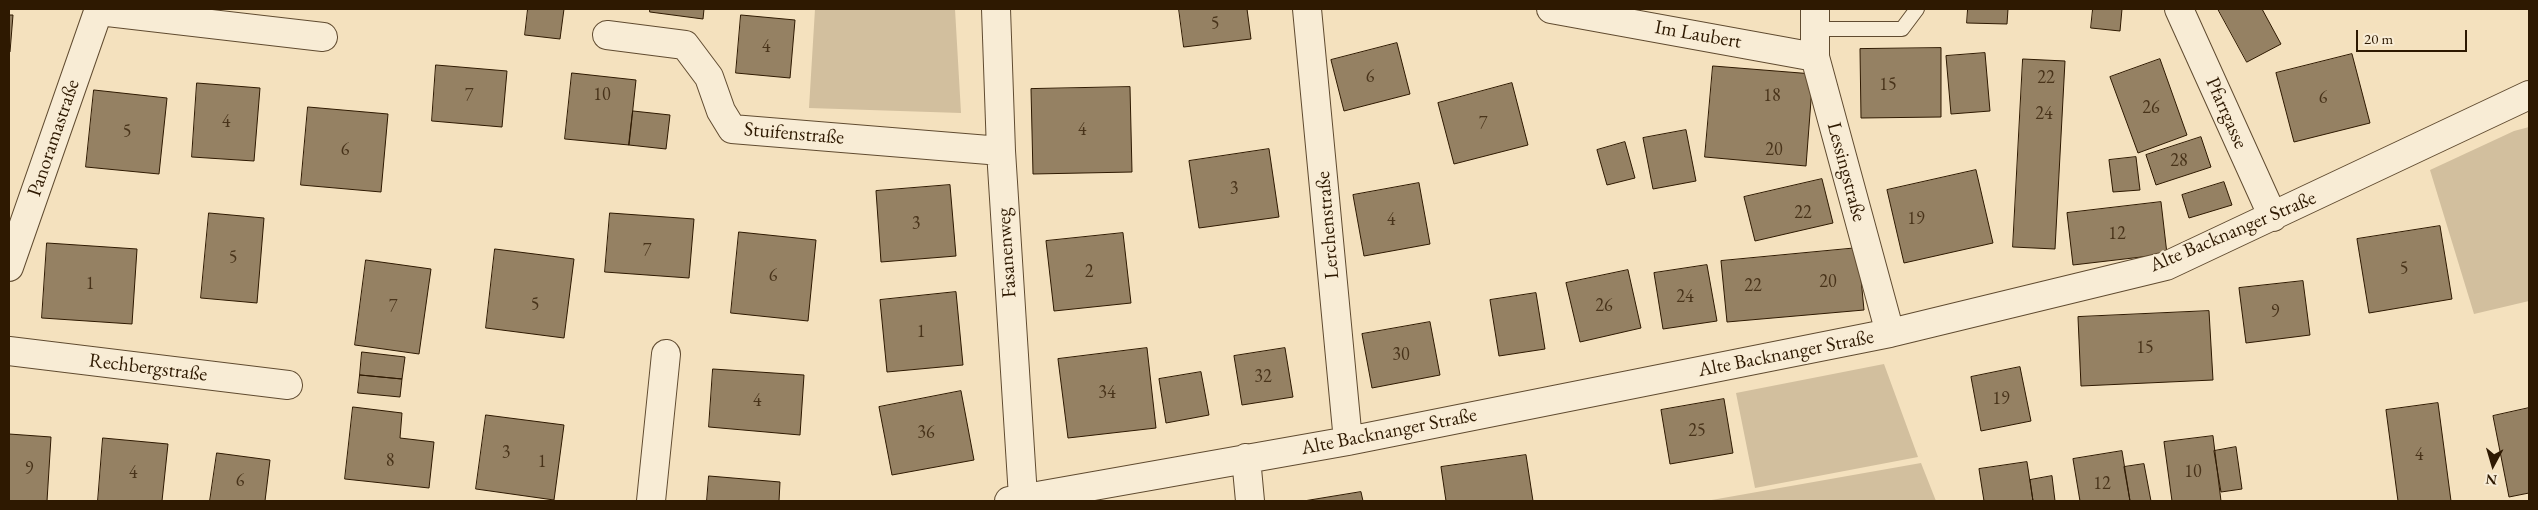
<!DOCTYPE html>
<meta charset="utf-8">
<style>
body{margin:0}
#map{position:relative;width:2538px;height:510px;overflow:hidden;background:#f4e1be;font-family:"EB Garamond",serif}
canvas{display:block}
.frame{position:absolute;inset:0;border:10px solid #2e1901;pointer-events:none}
.north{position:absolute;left:2468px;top:440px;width:50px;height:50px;-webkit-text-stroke:4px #f8ecd5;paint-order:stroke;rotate:186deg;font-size:14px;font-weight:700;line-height:20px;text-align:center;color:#2e1901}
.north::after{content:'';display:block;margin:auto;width:18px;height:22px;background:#2e1901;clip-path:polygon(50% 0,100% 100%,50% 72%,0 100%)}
.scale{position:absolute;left:2356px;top:30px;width:111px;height:22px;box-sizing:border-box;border:2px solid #2e1901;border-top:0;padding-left:6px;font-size:15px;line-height:18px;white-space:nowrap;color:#2e1901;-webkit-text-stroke:4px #f8ecd5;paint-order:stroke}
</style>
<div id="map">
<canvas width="2538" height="510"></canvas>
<div class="frame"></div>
<div class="north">N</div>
<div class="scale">20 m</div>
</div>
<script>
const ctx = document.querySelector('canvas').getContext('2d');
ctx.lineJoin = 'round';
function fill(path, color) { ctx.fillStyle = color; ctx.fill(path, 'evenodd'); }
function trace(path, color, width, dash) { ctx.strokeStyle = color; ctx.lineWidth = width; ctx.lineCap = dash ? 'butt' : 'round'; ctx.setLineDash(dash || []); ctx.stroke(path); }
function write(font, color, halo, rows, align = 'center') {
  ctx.font = font + ' "EB Garamond",serif'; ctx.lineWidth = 4; ctx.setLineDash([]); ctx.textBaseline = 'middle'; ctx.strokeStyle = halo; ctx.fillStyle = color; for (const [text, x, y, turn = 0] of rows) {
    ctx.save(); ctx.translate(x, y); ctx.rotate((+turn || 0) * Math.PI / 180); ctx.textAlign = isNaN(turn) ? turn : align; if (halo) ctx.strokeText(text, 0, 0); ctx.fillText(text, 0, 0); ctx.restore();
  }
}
const green = new Path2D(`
 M815 9H955L961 113 809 108Z
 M2529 127V301L2474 314 2430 170 2514 131Z
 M1884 364 1918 457 1755 488 1736 393Z
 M1921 463 1936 501H1705H1706Z`);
const building = new Path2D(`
 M528 9H564L560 39 525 35Z
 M650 9H704L703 19 650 12Z
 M1179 9H1247L1251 39 1184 47Z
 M1968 9H2008L2007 24 1967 23Z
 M2093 9H2122L2120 31 2091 28Z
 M2218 9H2262L2281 44 2247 62Z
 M9 15H13L10 52H9Z
 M741 15 795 20 790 78 736 73Z
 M1397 43 1410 94 1344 111 1331 60Z
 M1941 48V117L1861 118 1860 49Z
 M1985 53 1990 111 1951 114 1946 56Z
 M2352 54 2370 123 2294 142 2276 73Z
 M2023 59 2065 61 2055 249 2013 247Z
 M2160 59 2187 135 2138 153 2110 77Z
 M436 65 507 71 502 127 432 121Z
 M1713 66 1813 74 1806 166 1705 157Z
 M572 73 636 80 629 145 565 139Z
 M197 83 260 88 254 161 192 157Z
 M1512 83 1528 145 1454 164 1438 103Z
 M1130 87 1132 172 1033 174 1031 89Z
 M94 90 167 98 159 174 86 167Z
 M308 107 388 114 381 192 301 185Z
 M633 111 670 115 666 149 629 145Z
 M1686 130 1696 181 1653 189 1643 138Z
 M2201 137 2211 167 2156 185 2146 155Z
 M1625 142 1635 178 1607 185 1597 150Z
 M1269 149 1279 217 1199 228 1189 161Z
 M2136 157 2140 190 2113 192 2109 160Z
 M1976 170 1993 243 1904 263 1887 190Z
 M1822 179 1833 223 1755 241 1744 197Z
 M2224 182 2232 205 2189 218 2182 195Z
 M1419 183 1430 244 1364 256 1353 195Z
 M950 185 956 256 881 262 876 191Z
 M2161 202 2167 254 2073 265 2067 213Z
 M209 213 264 218 257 303 201 298Z
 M610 213 694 219 689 278 605 272Z
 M2440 226 2452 299 2369 313 2357 239Z
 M739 232 816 240 808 321 731 313Z
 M1123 233 1131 303 1054 311 1046 241Z
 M47 243 137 249 132 324 42 318Z
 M1858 248 1864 310 1727 322 1721 261Z
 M495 249 574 259 564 338 486 328Z
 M366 260 431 269 419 354 355 345Z
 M1707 265 1717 321 1663 329 1654 273Z
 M1628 270 1641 328 1580 342 1566 283Z
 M2303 281 2310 335 2246 343 2239 288Z
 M956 292 963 365 887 372 880 300Z
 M1536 293 1545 349 1499 356 1490 300Z
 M2209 311 2213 380 2081 386 2078 317Z
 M1430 322 1440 375 1372 388 1362 334Z
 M1147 348 1156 428 1068 438 1058 359Z
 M1285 348 1293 397 1242 405 1234 356Z
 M362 352 405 357 402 379 360 375Z
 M2020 367 2031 421 1981 431 1971 377Z
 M713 369 804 375 800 435 709 427Z
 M1201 372 1209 415 1166 423 1159 379Z
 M360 375 402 379 400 397 358 393Z
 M961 391 974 460 892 475 879 407Z
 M1724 399 1733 453 1670 464 1661 410Z
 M2438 403 2451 501H2398L2386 410Z
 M353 407 402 413 400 438 434 442 429 488 345 479Z
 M2529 408V493L2509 497 2493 416Z
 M486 415 564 425 554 500 476 489Z
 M9 434 51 437 47 501H9Z
 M2213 436 2221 501H2172L2164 442Z
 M103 438 168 444 162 501H98Z
 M2236 447 2242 489 2221 492 2214 451Z
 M2122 451 2130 501H2080L2073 459Z
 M217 453 270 460 265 501H210Z
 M1526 455 1533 501H1446L1441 467Z
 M2027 462 2033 501H1984L1979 469Z
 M2144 464 2151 501H2130L2124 467Z
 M709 476 780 482 779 501H707Z
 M2052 476 2055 501H2033L2030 480Z
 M1361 492 1363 501H1304Z`);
const service = new Path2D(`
 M1815 29H1902L1917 9`);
const minor = new Path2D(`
 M996 9 1001 151 1023 497
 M1307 9 1348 441
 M1551 9 1815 57
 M1815 9V57L1890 333
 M2179 9 2273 217
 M99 11 323 37
 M607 35 685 45 709 77 721 111 732 129 1001 151
 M9 267 99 9
 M9 351 288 385
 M1246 458 1250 501
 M651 501 666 354
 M1009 501 1348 441 1890 333 2166 266 2529 95`);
const numberNames = [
 ["5",1215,24],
 ["4",766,47],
 ["6",1370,77],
 ["22",2046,78],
 ["15",1888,85],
 ["10",602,95],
 ["7",469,96],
 ["18",1772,96],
 ["6",2323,98],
 ["26",2151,108],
 ["24",2044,114],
 ["4",226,122],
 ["7",1483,124],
 ["4",1082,130],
 ["5",127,132],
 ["6",345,150],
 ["20",1774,150],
 ["28",2179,161],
 ["3",1234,189],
 ["22",1803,213],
 ["19",1916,219],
 ["4",1391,220],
 ["3",916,224],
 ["12",2117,234],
 ["7",647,251],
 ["5",233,258],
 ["5",2404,269],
 ["2",1089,272],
 ["6",773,276],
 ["20",1828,282],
 ["1",90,284],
 ["22",1753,286],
 ["24",1685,297],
 ["5",535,305],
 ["26",1604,306],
 ["7",393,307],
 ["9",2275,312],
 ["1",921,332],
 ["15",2145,348],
 ["30",1401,355],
 ["32",1263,377],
 ["34",1107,393],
 ["19",2001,399],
 ["4",757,401],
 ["25",1697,431],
 ["36",926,433],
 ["3",506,453],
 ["4",2419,455],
 ["8",390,461],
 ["1",542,462],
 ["9",29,469],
 ["10",2193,472],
 ["4",133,473],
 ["6",240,481],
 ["12",2102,484]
];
const streetNames = [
 ["Im Laubert",1698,35,10],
 ["Pfarrgasse",2226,113,66],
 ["Stuifenstraße",794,134,5],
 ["Panoramastraße",54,138,-71],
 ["Lessingstraße",1846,172,75],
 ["Lerchenstraße",1328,225,-95],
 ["Alte Backnanger Straße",2233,232,-23],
 ["Fasanenweg",1007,253,-94],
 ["Alte Backnanger Straße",1786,354,-11],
 ["Rechbergstraße",148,368,7],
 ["Alte Backnanger Straße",1389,432,-11]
];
fill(green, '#d2bf9e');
fill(building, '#958163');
trace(building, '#2e1901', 1);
trace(service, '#604b30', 16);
trace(minor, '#604b30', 30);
trace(service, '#f8ecd5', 14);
trace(minor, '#f8ecd5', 28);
write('18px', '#48331a', null, numberNames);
write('20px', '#2e1901', '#f8ecd5', streetNames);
</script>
